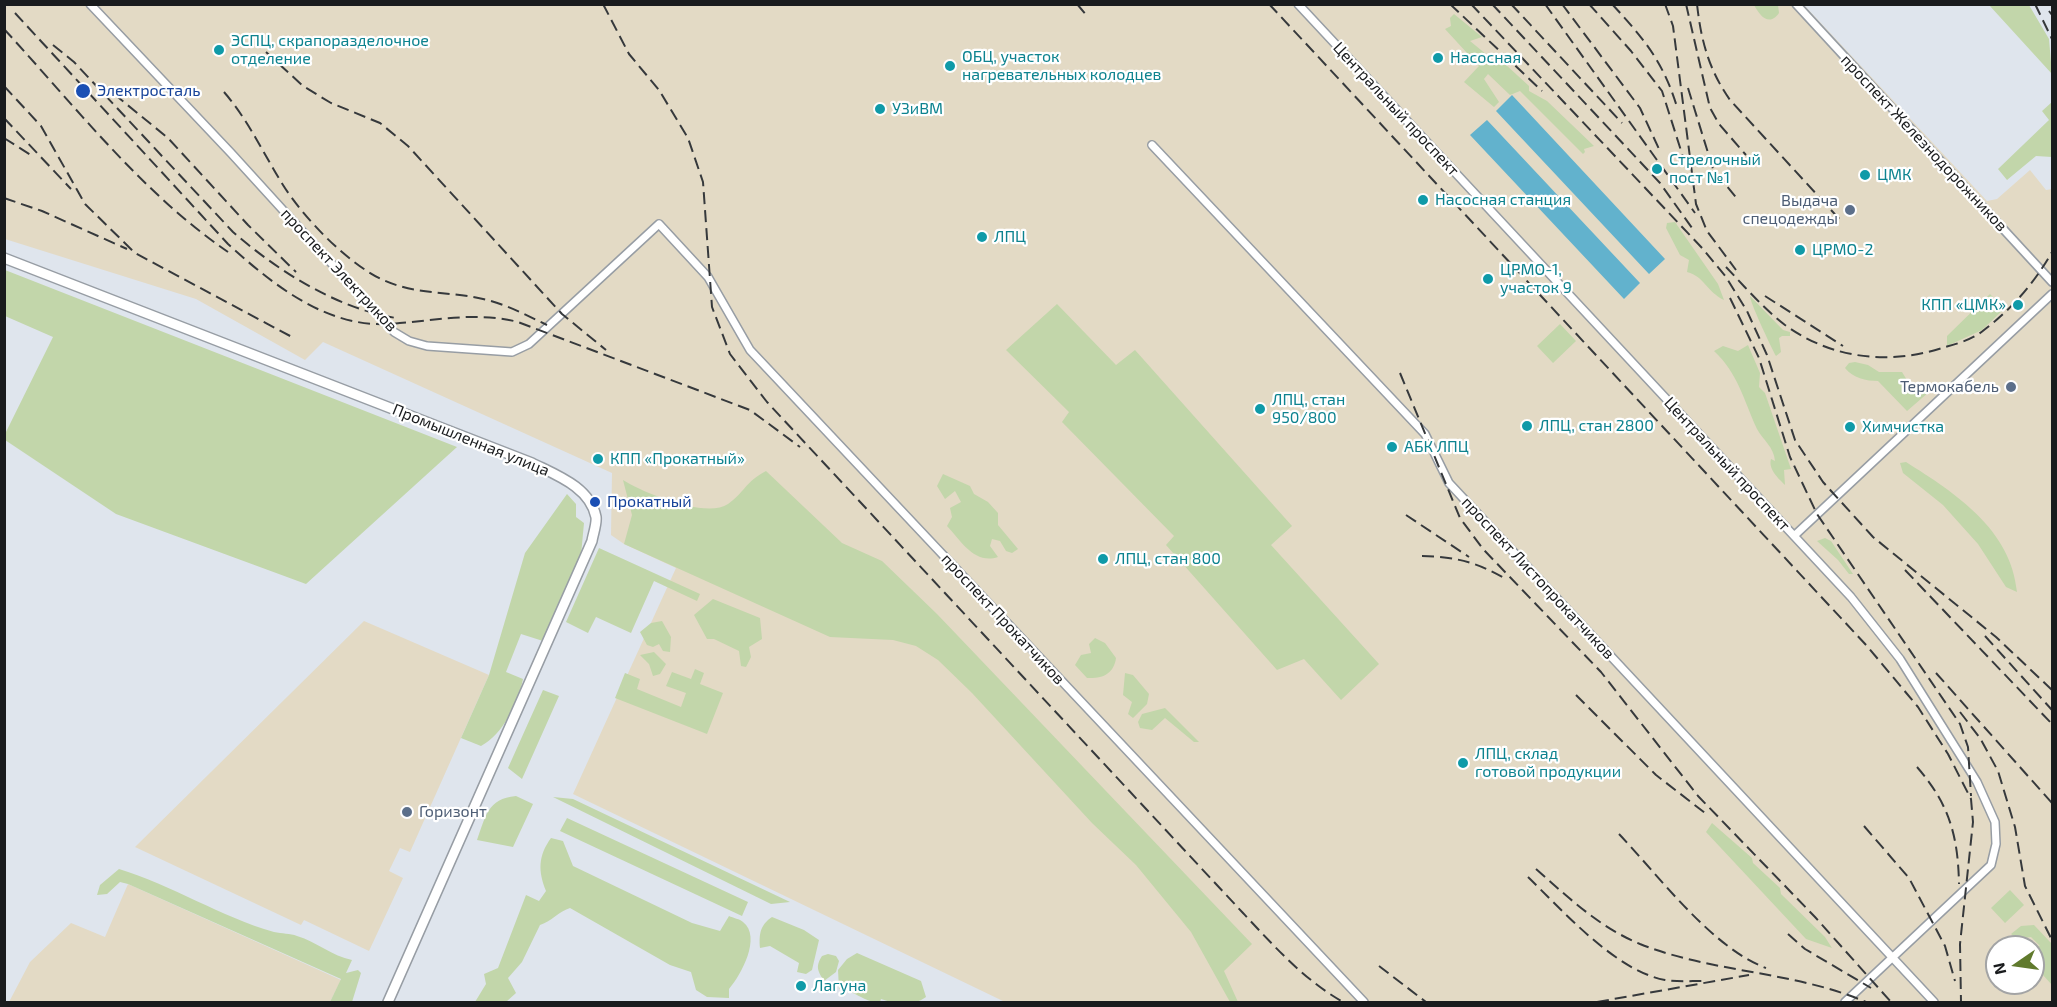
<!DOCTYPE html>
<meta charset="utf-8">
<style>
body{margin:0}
#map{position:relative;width:2057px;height:1007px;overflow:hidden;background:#dfe5ed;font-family:"Exo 2",sans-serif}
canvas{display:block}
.frame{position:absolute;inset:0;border:6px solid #191b1d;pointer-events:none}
.north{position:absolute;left:1985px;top:935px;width:60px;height:60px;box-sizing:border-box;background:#fff;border:2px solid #a3a4a5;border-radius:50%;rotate:257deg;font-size:16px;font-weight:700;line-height:24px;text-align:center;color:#191b1d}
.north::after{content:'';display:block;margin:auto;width:21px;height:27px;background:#607a2d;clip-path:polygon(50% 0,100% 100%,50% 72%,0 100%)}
</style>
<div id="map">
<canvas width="2057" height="1007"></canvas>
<div class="frame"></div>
<div class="north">N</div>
</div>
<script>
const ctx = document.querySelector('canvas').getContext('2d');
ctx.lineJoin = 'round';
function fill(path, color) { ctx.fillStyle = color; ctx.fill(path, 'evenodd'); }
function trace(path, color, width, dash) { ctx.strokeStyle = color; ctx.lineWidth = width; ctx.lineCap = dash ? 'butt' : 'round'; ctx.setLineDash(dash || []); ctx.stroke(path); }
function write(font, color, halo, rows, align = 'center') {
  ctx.font = font + ' "Exo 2",sans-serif'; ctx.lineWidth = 4.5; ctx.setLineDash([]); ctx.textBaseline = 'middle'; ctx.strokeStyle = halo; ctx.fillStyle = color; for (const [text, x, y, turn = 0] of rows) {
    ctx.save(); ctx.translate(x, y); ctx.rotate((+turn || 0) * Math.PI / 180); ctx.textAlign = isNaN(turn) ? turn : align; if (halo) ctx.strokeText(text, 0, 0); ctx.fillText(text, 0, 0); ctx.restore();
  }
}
const industrial = new Path2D(`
 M4 5H1804L1987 201 1997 199 2030 170 2046 190 2052 189V1002H1005L573 794 676 568 624 544 611 535 612 473 323 342 305 360 196 299 5 239ZM1997 947H2033V983H1997Z
 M364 621 489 675 410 852 400 848 389 871 403 878 369 951 304 920 301 925 135 847Z
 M128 884 341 980 330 1002H9L30 962 71 923 105 937Z`);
const green = new Path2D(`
 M1754 5H1778L1779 13C1769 27 1760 16 1754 5Z
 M1989 5H2029L2049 39 2052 74Z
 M1454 14 1482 37 1470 41 1498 64H1505L1529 86V91L1547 101 1594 146 1584 149 1585 152 1583 154 1520 91 1510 95 1488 74 1484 79 1499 102 1494 107 1464 82 1479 66 1445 29 1451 26 1450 18Z
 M2052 102V157L2036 156 2007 180 1998 169 2049 120 2042 111Z
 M1675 222 1718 284 1724 300C1707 292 1705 277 1687 272L1689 260 1680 255 1666 228 1667 223Z
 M5 270 457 447 306 584 116 514 5 440V434L53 337 5 316Z
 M1990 294 2004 309 1982 330 1947 346V336Z
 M1750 296 1783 330 1790 332V336H1782L1779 338 1781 352 1776 356C1771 347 1749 300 1750 296Z
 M1057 304 1116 365 1135 350 1292 526 1271 545 1379 664 1341 700 1304 659 1277 670 1166 545 1174 536 1062 422 1069 412 1006 350Z
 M1560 324 1576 341 1553 363 1537 346Z
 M1748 345 1760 373 1759 387 1765 393 1791 469 1784 470 1785 485C1778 478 1768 469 1771 459L1775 461C1774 447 1763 440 1757 429 1744 401 1738 373 1714 351L1723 346 1738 351Z
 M1855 362 1868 365 1879 372H1902L1910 385 1929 392 1907 411 1878 381C1866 381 1853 378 1845 368L1849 363Z
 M1906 462C1955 493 2011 529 2017 592L2006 587 1978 544 1943 505 1903 473 1900 463Z
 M766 471 842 543 882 561 937 614 1252 944 1224 971 1238 1002H1230L1191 932 1136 865 1092 823 972 693 938 660 916 646 893 640 830 637 624 544 632 515 623 480C644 493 706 519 728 504 743 494 746 481 766 471Z
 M943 474 970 486 974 494 988 502 998 513V525L1018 549 1012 553 1006 551 1000 541 992 539 990 546 998 557C975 565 961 541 947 526L952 517 950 508 961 502 955 491 945 499 937 486Z
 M567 494 576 504V517L584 523 581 555 543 641 521 634 506 672 523 679C518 704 503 734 481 746L461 738 489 675 525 553Z
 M1825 538 1831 541 1853 574H1849L1838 560 1817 541Z
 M599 548 700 594 697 601 654 581 631 633 596 617 588 633 566 622Z
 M713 599 760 618 762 639 749 647 751 657 746 667 741 666 739 651 714 639H707L694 615Z
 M662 621 671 637 670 652 663 651 659 644 653 647 647 645 640 632 651 623Z
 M1095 638 1105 643 1116 658C1114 674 1102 679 1087 678L1075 665 1081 655 1091 653 1089 644Z
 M654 652 666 664 660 674 653 676 649 664 640 655Z
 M695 669 704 673 700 684 723 693 707 734 615 698 625 673 640 679 637 689 681 707 686 693 666 686 672 672 691 679Z
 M1125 673 1133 675 1149 694 1147 704 1133 718 1128 714 1132 702 1123 695Z
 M543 690 559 696 522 779 508 768Z
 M1165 708 1199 742H1194L1165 718 1152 730 1140 728 1138 722 1142 714Z
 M516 796 533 804 513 847 477 840C486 816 487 799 516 796Z
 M553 797 573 799 790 902 771 904Z
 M567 818 748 902 742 916 560 831Z
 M1712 823 1752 858 1753 863 1780 888 1781 894 1825 937 1832 948 1806 939 1706 832Z
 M551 838 563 841 573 866 692 923 720 931 729 916C733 918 740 919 743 922 762 937 741 975 729 989V998L707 997 696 990 691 972 670 965 570 908C558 912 552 921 540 925L522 962 508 978 516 993 506 1002H475L486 984 484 974 498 968 526 895 539 901 546 891C538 871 538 856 551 838Z
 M119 869C172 885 221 917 274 932 282 934 290 933 297 936 317 942 332 956 352 960L346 973 358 970 361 973 352 1002H330L341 979 128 884 120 882 107 894 97 895 100 885Z
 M2010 890 2024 905 2005 923 1991 908Z
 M772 917 804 930 819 940 812 970 806 974 797 972 799 963 770 946 760 948C759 934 760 925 772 917Z
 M2034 925 2052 944V985L2033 964V947H2018L2026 944 2040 946 2031 937 2017 939 2011 934 2021 926Z
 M857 953 921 981 926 997C914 1006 895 1004 881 999L880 1002C864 1003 855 990 839 989L838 970 847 959Z
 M828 954 836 956 839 961 836 972 824 981C818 971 815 967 822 956Z`);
const water = new Path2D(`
 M1512 95 1665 259 1649 274 1496 111Z
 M1487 120 1640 283 1624 299 1470 135Z`);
const street = new Path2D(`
 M90 4 231 153 394 332 409 341 427 346 512 352 529 344 659 224 708 277 750 350 1364 1002
 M1298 4 1851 597 1900 659 1977 782 1995 822 1996 844 1991 865 1845 1002
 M1796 4 2052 282
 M1152 145 1425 434 1449 483 1934 1002
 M1794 536 2052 294`);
const secondary = new Path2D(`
 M4 258 532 463C556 475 590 487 596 517 597 524 593 534 592 541L388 1002`);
const rail = new Path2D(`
 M603 4 629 54 659 90 688 138 703 182 712 307 730 354 767 402 1243 913C1274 946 1304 980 1343 1002
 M1077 4 1087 16
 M1269 4 1867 646 1918 707 1948 754 1971 799 1973 822 1960 944 1961 1002
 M1450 4 1542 91
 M1471 4 1703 249 1726 277 1747 311 1767 355 1795 440 1823 482 1873 537 1996 637 2052 690
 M1492 4 1660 183 1692 228
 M1511 4 1622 123
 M1545 4 1695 213
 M1562 4 1640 108 1659 149
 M1589 4 1631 51 1662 91 1684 160
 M1612 4C1644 39 1663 61 1677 107
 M1665 4 1673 26 1696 204 1707 231 1736 270
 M1686 4 1710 108 1719 124 1746 155
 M1697 4C1701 41 1709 70 1730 100L1843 223
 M2035 4 2052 39
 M2049 11 2052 15
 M15 13 228 244C272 284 326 328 390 324 433 321 475 311 518 322L750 410 800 447
 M4 29C75 106 142 193 228 252
 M53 45 74 62 233 232C278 271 336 308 396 318
 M266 52 303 86 331 103 380 123 408 146 562 314 606 350
 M4 86 41 126 85 204 135 253 292 337
 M1688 88 1713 169 1739 201
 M224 92C249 121 263 153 283 185 303 217 346 262 381 279 414 295 449 291 483 299 506 304 526 315 547 325
 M114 94 168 138 248 225 296 272
 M4 118 71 189
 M4 138 34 157
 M4 198 42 211 127 249
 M1726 267C1745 287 1764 309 1785 325 1832 359 1888 365 1942 348 1956 344 1972 340 1984 330 2012 309 2035 282 2052 252
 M1765 296 1843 346
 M1730 298 1759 358 1790 457 1817 514 1960 724 1968 747 1971 796
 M1400 373 1460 518 1483 549 1601 672 1698 796 1815 917 1891 1002
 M1406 515 1469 557
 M1422 556C1457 557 1476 562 1506 579
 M1905 570 2052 724
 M1985 636 2052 710
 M1936 673 2052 803
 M1576 695 1656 775 1705 813
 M1960 712 1980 738 1998 771 2015 827 2025 886 2052 940
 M1917 767C1949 804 1958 835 1959 884
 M1864 826 1909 878 1945 946 1955 981
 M1619 834C1659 876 1712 948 1766 968
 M1536 869C1569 898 1599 927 1640 944 1713 973 1794 971 1866 1002
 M1528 877C1563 911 1616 971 1665 980 1677 982 1690 981 1702 981
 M1788 934 1805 949 1871 988
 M1379 966 1426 1002
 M1597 1002 1749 975`);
const markers = [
 [219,50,6,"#0f9aa8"],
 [1438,58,6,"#0f9aa8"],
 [950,66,6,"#0f9aa8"],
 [83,91,8,"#1a4fb4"],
 [880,109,6,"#0f9aa8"],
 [1657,169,6,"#0f9aa8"],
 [1865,175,6,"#0f9aa8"],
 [1423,200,6,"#0f9aa8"],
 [1850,210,6,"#5c6f8a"],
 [982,237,6,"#0f9aa8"],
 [1800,250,6,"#0f9aa8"],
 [1488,279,6,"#0f9aa8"],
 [2018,305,6,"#0f9aa8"],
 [2011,387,6,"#5c6f8a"],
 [1260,409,6,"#0f9aa8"],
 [1527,426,6,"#0f9aa8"],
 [1850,427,6,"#0f9aa8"],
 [1392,447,6,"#0f9aa8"],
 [598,459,6,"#0f9aa8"],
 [595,502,6,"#1a4fb4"],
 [1103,559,6,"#0f9aa8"],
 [1463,763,6,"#0f9aa8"],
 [407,812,6,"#5c6f8a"],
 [801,986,6,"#0f9aa8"]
];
const cultureNames = [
 ["ЭСПЦ, скрапоразделочное",231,41],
 ["отделение",231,59],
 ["ОБЦ, участок",962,57],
 ["нагревательных колодцев",962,75],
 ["Насосная",1450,58],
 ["УЗиВМ",892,109],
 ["Стрелочный",1669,160],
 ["пост №1",1669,178],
 ["ЦМК",1877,175],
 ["Насосная станция",1435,200],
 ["ЛПЦ",994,237],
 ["ЦРМО-2",1812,250],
 ["ЦРМО-1,",1500,270],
 ["участок 9",1500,288],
 ["КПП «ЦМК»",2006,305,"right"],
 ["ЛПЦ, стан",1272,400],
 ["950/800",1272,418],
 ["ЛПЦ, стан 2800",1539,426],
 ["Химчистка",1862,427],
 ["АБК ЛПЦ",1404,447],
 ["КПП «Прокатный»",610,459],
 ["ЛПЦ, стан 800",1115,559],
 ["ЛПЦ, склад",1475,754],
 ["готовой продукции",1475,772],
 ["Лагуна",813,986]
];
const transitNames = [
 ["Электросталь",97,91],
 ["Прокатный",607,502]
];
const streetNames = [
 ["Центральный проспект",1396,109,47],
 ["проспект Железнодорожников",1924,143,47],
 ["проспект Электриков",339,270,47],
 ["Промышленная улица",471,440,22],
 ["Центральный проспект",1727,464,47],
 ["проспект Листопрокатчиков",1538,578,47],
 ["проспект Прокатчиков",1003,619,47]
];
const serviceNames = [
 ["Выдача",1838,201],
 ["спецодежды",1838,219],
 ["Термокабель",1999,387],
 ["Горизонт",419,812,"left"]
];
fill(industrial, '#e3dac5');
fill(green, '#c2d6aa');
fill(water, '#62b2cd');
trace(street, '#979da4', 10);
trace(secondary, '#979da4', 12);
trace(street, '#fff', 7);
trace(secondary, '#fff', 9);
trace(rail, '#36393c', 2, [12, 6]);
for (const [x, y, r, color] of markers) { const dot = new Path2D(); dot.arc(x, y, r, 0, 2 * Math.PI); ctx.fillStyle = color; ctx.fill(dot); trace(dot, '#fff', 2); }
write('16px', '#0d838f', '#fff', cultureNames, 'left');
write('16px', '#164399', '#fff', transitNames, 'left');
write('16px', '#191b1d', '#fff', streetNames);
write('16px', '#4e5e75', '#fff', serviceNames, 'right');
</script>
